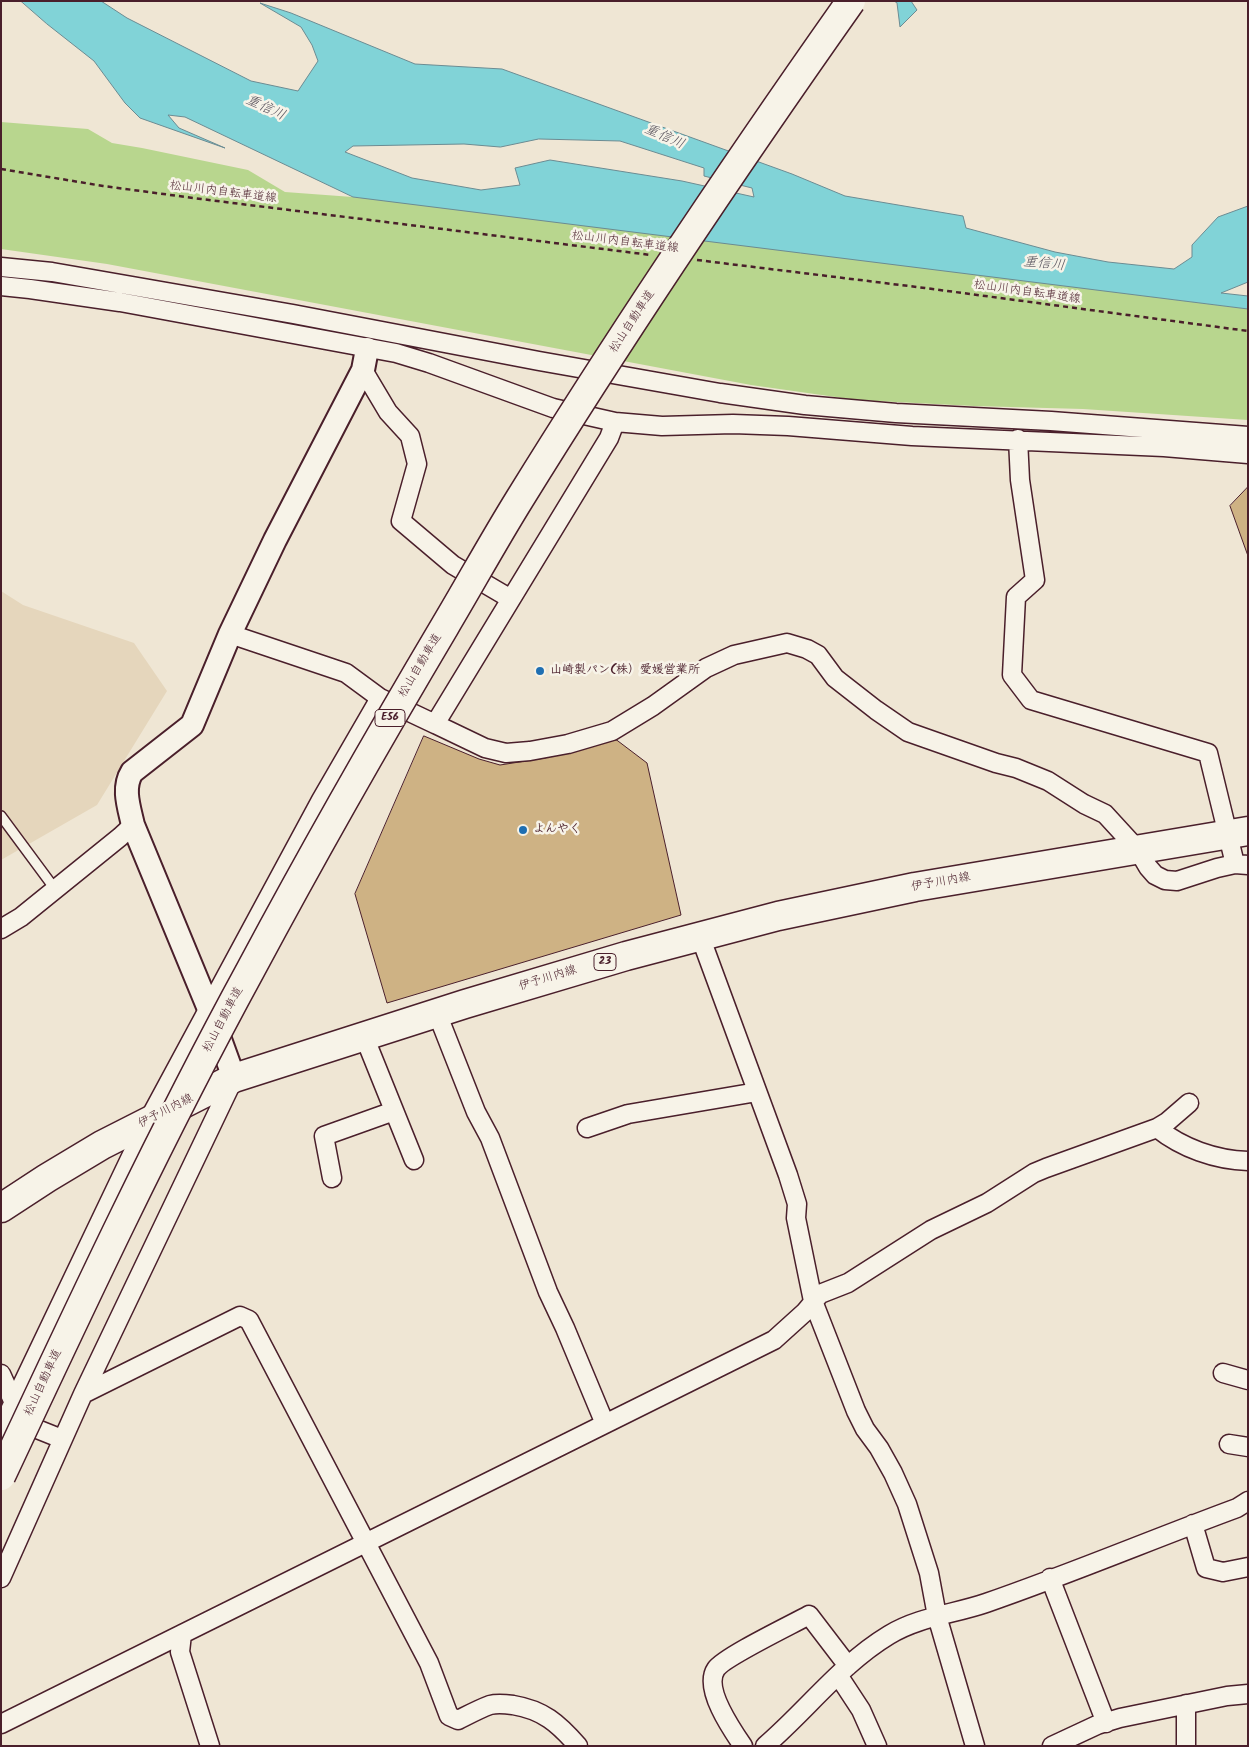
<!DOCTYPE html>
<meta charset="utf-8">
<style>
body{margin:0}
#map{position:relative;width:1249px;height:1747px;overflow:hidden;background:#efe6d4;font-family:Kalam,sans-serif}
canvas{display:block}
.frame{position:absolute;inset:0;border:2px solid #4a1f2b;pointer-events:none}
</style>
<div id="map">
<canvas width="1249" height="1747"></canvas>
<div class="frame"></div>
</div>
<script>
const ctx = document.querySelector('canvas').getContext('2d');
ctx.lineJoin = 'round';
function fill(path, color) { ctx.fillStyle = color; ctx.fill(path, 'evenodd'); }
function trace(path, color, width, dash) { ctx.strokeStyle = color; ctx.lineWidth = width; ctx.lineCap = dash ? 'butt' : 'round'; ctx.setLineDash(dash || []); ctx.stroke(path); }
function write(font, color, halo, rows, align = 'center') {
  ctx.font = font + ' Kalam,"Klee One",sans-serif'; ctx.lineWidth = 5; ctx.setLineDash([]); ctx.textBaseline = 'middle'; ctx.strokeStyle = halo; ctx.fillStyle = color; for (const [text, x, y, turn = 0] of rows) {
    ctx.save(); ctx.translate(x, y); ctx.rotate((+turn || 0) * Math.PI / 180); ctx.textAlign = isNaN(turn) ? turn : align; if (halo) ctx.strokeText(text, 0, 0); ctx.fillText(text, 0, 0); ctx.restore();
  }
}
const built = new Path2D(`
 M1 591 23 605 134 643 167 691 97 805 1 860Z`);
const green = new Path2D(`
 M1 122 88 129 112 143 142 148 248 170 285 192 366 198 587 224 1248 309V420L1083 409 974 406 857 400 751 385 107 264 1 249Z`);
const water = new Path2D(`
 M21 1H101L127 18 251 81 298 91 318 61 312 45 301 27 260 3 291 13 415 64 502 69 792 174 845 196 963 216 966 228 1055 252 1108 262 1174 269 1192 257V245L1218 217 1248 206V282L1221 293 1248 296V309L353 197 185 117 168 115 179 128 225 148 140 118 125 103 94 61 47 24ZM539 139 620 141 704 168V176L752 188 754 197 682 181 550 160 515 168 520 185 481 190 412 178 345 152 353 146 464 144 500 147Z
 M894 1H911L917 10 900 27 897 3Z`);
const building = new Path2D(`
 M1248 487V556L1230 506Z
 M424 736 479 759 500 765 545 758 614 738 647 763 681 915 387 1003 355 894Z`);
const path = new Path2D(`
 M1 169 103 186 201 199 651 255
 M697 260 925 288 1248 331`);
const service = new Path2D(`
 M1 816 55 889`);
const minor = new Path2D(`
 M1 267 52 272 293 314 539 361 720 393 805 405 896 413 1051 421 1248 436
 M1 286 30 289 120 302 396 353 429 363 553 408 615 422 662 426 733 424 788 426 912 436 1164 447 1248 454
 M363 370 388 412 410 436 417 464 401 521 453 565 511 599
 M1018 439 1020 480 1035 580 1016 597 1012 675 1031 700 1208 753 1235 864 1248 865
 M230 634 346 673 380 698 435 724 609 438 615 422
 M435 724 485 748 506 753 530 751 568 744 612 731 653 706 706 668 734 655 787 643 807 649 818 655 835 678 876 710 908 732 996 763 1016 768 1048 781 1084 804 1105 814 1138 850 1148 867 1155 875 1165 880 1177 881 1217 868 1235 864
 M1 929 21 917 120 837 133 825
 M700 936 788 1175 797 1204 796 1218 813 1301 856 1411 865 1429 879 1448 893 1473 907 1504 929 1573 937 1616 975 1746
 M437 1013 476 1112 490 1138 548 1292 565 1328 605 1424
 M364 1036 414 1160
 M587 1128 628 1114 757 1092
 M1157 1128 1167 1122 1189 1103
 M332 1178 324 1136 394 1111
 M1223 1373 1248 1380
 M1 1374 14 1403
 M83 1394 240 1316 249 1320 429 1663 449 1716 458 1720C468 1715 479 1709 490 1705 497 1703 506 1704 513 1705 543 1710 558 1723 578 1746
 M17 1421 62 1439
 M1 1429 148 1121 321 800 380 698
 M1229 1444 1248 1447
 M1193 1524 1206 1568 1223 1572 1248 1567
 M1 1578 83 1394 234 1078
 M1050 1578 1106 1723
 M182 1634 180 1652 210 1746
 M838 1675 861 1710 877 1746
 M1186 1704V1746
 M1 1724 774 1340 805 1312 820 1294 848 1283 931 1230 987 1203 1034 1173 1046 1168 1157 1128C1182 1148 1215 1160 1248 1161
 M743 1746C732 1730 703 1688 716 1669 724 1657 793 1624 809 1615L848 1666
 M765 1746C807 1710 841 1664 889 1635 918 1617 954 1614 986 1603 1070 1574 1153 1539 1237 1508L1248 1501
 M1052 1746 1097 1725 1120 1718 1227 1696 1248 1694`);
const tertiary = new Path2D(`
 M234 1078 209 1009 133 825C129 807 122 788 132 772L192 725 230 634 275 540 363 370 367 349`);
const primary = new Path2D(`
 M1 1208 47 1178 102 1145 234 1078 465 1004 626 956 778 916 915 887 1248 831`);
const motorwayBridge = new Path2D(`
 M1 1476C81 1305 161 1134 251 969 313 853 378 739 445 626 470 584 493 542 519 500 624 330 736 164 851 1`);
const markers = [
 [540,671,5,"#1f6fb2"],
 [523,830,5,"#1f6fb2"]
];
const shields = [
 [390,718,30],
 [605,962,22]
];
const shieldNames = [
 ["E56",390,718],
 ["23",605,962]
];
const streetNames = [
 ["松山川内自転車道線",223,193,7],
 ["松山川内自転車道線",625,243,7],
 ["松山川内自転車道線",1027,293,8],
 ["松山自動車道",633,322,-57],
 ["松山自動車道",421,666,-59],
 ["伊予川内線",941,883,-10],
 ["伊予川内線",548,979,-17],
 ["松山自動車道",224,1020,-62],
 ["伊予川内線",166,1112,-27],
 ["松山自動車道",44,1383,-65]
];
const poiNames = [
 ["山崎製パン(株）愛媛営業所",550,671],
 ["よんやく",533,830]
];
const waterNames = [
 ["重信川",265,109,25],
 ["重信川",664,138,24],
 ["重信川",1044,265,6]
];
fill(built, '#e5d6bc');
fill(green, '#b8d68e');
fill(water, '#81d3d7');
trace(water, '#6b8b92', 1);
fill(building, '#ceb284');
trace(building, '#4a1f2b', 1);
trace(service, '#4a1f2b', 12);
trace(minor, '#4a1f2b', 21);
trace(tertiary, '#4a1f2b', 26);
trace(primary, '#4a1f2b', 31);
trace(path, '#4a1f2b', 2.5, [5, 4]);
trace(service, '#f7f3e8', 9);
trace(minor, '#f7f3e8', 18);
trace(tertiary, '#f7f3e8', 22);
trace(primary, '#f7f3e8', 28);
trace(motorwayBridge, '#4a1f2b', 31, []);
trace(motorwayBridge, '#f7f3e8', 28);
for (const [x, y, r, color] of markers) { const dot = new Path2D(); dot.arc(x, y, r, 0, 2 * Math.PI); ctx.fillStyle = color; ctx.fill(dot); trace(dot, '#f7f3e8', 2); }
for (const [x, y, w] of shields) { const box = new Path2D(); box.roundRect(x - w / 2, y - 8.5, w, 17, 4); ctx.fillStyle = '#f7f3e8'; ctx.fill(box); trace(box, '#4a1f2b', 1); }
write('bold 11px', '#4a1f2b', null, shieldNames);
write('12px', '#4a1f2b', '#f7f3e8', streetNames);
write('bold 12px', '#4a1f2b', '#f7f3e8', poiNames, 'left');
write('italic 14px', '#5a555f', '#f7f3e8', waterNames);
</script>
